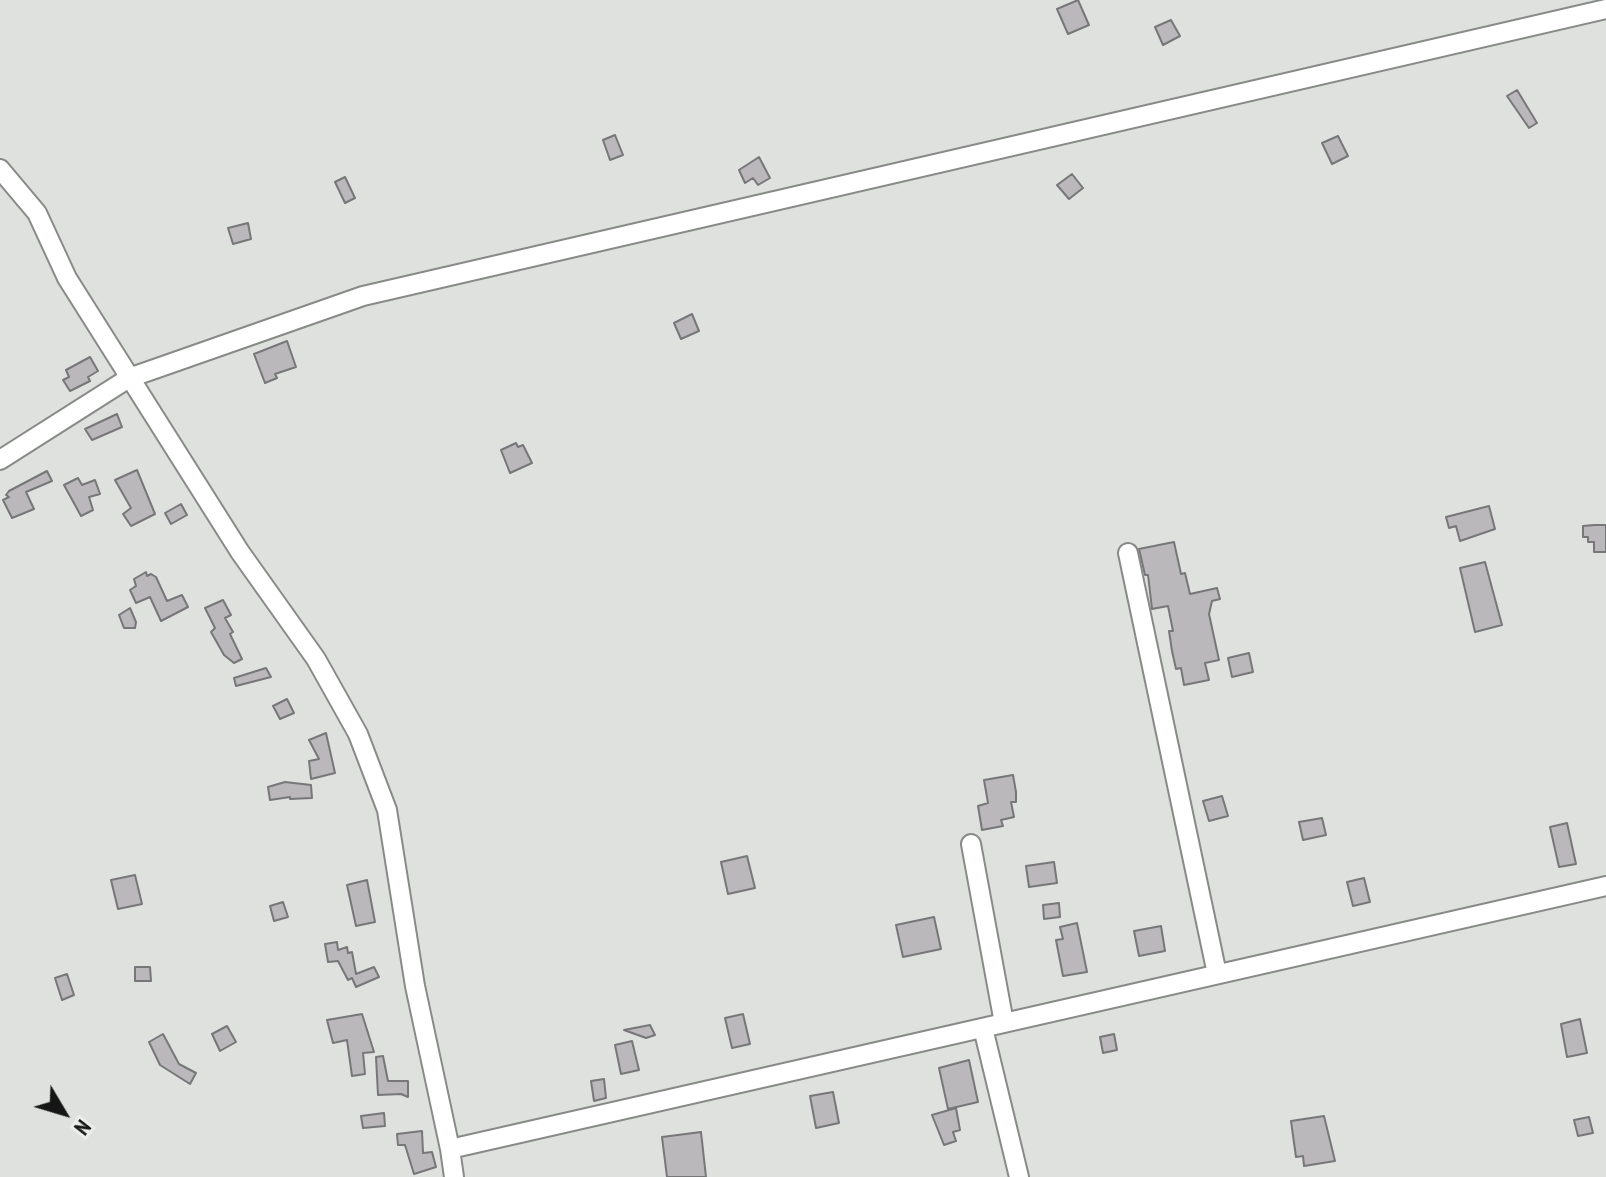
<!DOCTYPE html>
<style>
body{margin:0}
#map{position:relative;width:1606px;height:1177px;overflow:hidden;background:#dee1de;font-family:"PT Sans Narrow",sans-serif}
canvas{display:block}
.north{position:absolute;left:24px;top:1073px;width:80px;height:80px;-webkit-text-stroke:6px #ebeeeb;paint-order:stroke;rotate:128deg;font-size:22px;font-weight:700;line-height:32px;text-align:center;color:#151615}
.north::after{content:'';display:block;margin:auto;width:28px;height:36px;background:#151615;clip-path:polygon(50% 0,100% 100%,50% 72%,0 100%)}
</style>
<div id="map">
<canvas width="1606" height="1177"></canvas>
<div class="north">N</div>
</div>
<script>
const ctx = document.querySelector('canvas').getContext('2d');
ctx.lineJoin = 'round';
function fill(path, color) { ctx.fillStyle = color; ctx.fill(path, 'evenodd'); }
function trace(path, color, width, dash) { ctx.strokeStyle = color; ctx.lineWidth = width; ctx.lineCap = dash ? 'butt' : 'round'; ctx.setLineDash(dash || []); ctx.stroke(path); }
const building = new Path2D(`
 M1078 0 1089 25 1068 34 1057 9Z
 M1171 20 1180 36 1163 45 1155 27Z
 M1517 90 1537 123 1529 128 1507 96Z
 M615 135 623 155 610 160 603 140Z
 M1338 136 1348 156 1332 164 1322 143Z
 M759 157 770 178 758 185 753 178 745 183 739 170Z
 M1072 174 1083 188 1069 199 1057 185Z
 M345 177 355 198 345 203 335 182Z
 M248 223 251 239 233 244 228 228Z
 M692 314 699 331 681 339 674 323Z
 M287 341 296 367 275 374 277 378 265 383 254 354Z
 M90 357 98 371 88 377 90 381 70 391 63 380 69 377 66 370Z
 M117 414 122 427 92 440 85 429Z
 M516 443 518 447 523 445 532 463 510 473 501 450Z
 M137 470 155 514 131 526 123 514 131 508 115 480Z
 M47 471 52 481 26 492 34 509 12 518 3 500 9 497 6 495 9 491Z
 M78 478 82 485 95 480 100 494 89 497 93 510 81 516 64 485Z
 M181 504 187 515 171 524 165 513Z
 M1489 506 1495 529 1460 541 1456 526 1449 528 1446 517Z
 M1594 525H1606V552H1594V542H1588V537H1583V526Z
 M1174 542 1181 574 1185 573 1190 594 1217 588 1220 599 1212 601 1209 614 1219 660 1205 663 1209 680 1184 685 1181 668 1176 669 1172 651 1169 631H1173L1168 606 1152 609 1148 575H1145L1139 549Z
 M1485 562 1502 625 1475 632 1460 568Z
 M146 572 147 576 151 574 156 577 167 601 182 595 188 607 161 621 150 597 136 603 130 590 136 586 134 579Z
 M223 600 231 615 225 618 233 632 230 634 242 659 234 663 224 655 211 632 215 628 205 608Z
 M130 608 136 622 135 628H124L119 615Z
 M1249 653 1253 672 1232 677 1228 658Z
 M266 668 271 677 236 686 234 678Z
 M287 699 294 713 280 719 273 706Z
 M326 733 335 773 311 779 309 761 319 759 309 740Z
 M1013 775 1016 792V802H1011L1014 817 1001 820 1003 826 982 830 978 806 988 803 984 780Z
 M285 782 311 785 312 798 290 799V797L270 800 268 787Z
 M1222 796 1228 816 1209 821 1203 801Z
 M1322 818 1326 835 1303 840 1299 822Z
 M1567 823 1576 864 1559 867 1550 827Z
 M747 856 755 888 728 894 721 862Z
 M1054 862 1057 883 1029 887 1026 866Z
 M135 875 142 904 118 909 111 880Z
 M1364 878 1370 902 1353 906 1347 882Z
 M367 880 375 922 356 926 347 885Z
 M283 902 288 917 274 921 270 906Z
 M1059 903 1060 917 1044 919 1043 905Z
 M934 917 941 949 903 957 896 925Z
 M1077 923 1087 972 1063 976 1056 940 1063 939 1060 927Z
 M1161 926 1165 951 1139 956 1134 931Z
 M337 942 338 950 347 947 348 953 352 952 356 974 374 967 379 977 356 987 352 978 348 980 338 961 328 962 325 944Z
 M135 967H150L151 981H135Z
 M67 974 74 995 62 1000 55 978Z
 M362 1014 374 1052 363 1053 365 1074 352 1076 347 1040 333 1043 327 1020Z
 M743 1014 750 1044 732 1048 725 1018Z
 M1580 1019 1587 1053 1567 1057 1561 1024Z
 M650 1025 655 1035 646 1038 624 1030Z
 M227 1026 236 1042 220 1051 212 1034Z
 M163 1034 179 1064 196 1073 190 1084 160 1065 149 1042Z
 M1114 1034 1117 1050 1103 1053 1100 1037Z
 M632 1041 639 1070 621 1074 615 1045Z
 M383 1056 388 1081H408V1097L401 1094 378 1095 376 1057Z
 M969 1060 978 1102 948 1109 939 1068Z
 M604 1079 606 1098 594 1101 591 1081Z
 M833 1092 839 1123 816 1128 810 1096Z
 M956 1108 960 1130 953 1132 956 1141 944 1145 932 1115Z
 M384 1113 385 1126 363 1128 361 1116Z
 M1324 1116 1335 1161 1304 1166 1303 1156 1296 1157 1291 1121Z
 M1589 1117 1593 1133 1578 1136 1574 1120Z
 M422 1131 423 1153 432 1152 436 1167 414 1174 405 1145H398L397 1134Z
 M701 1132 706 1177H667L662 1137Z`);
const minor = new Path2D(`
 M0 169 37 213 67 278 240 552 316 659 358 734 387 810 415 986 450 1149 454 1177
 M0 460 129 378 363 296 1606 9
 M1128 553 1217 974
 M971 844 1004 1023
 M983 1028 1019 1177
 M450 1149 1606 886`);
fill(building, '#bab8bb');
trace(building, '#777679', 2);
trace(minor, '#888a88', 22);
trace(minor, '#fff', 18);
</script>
